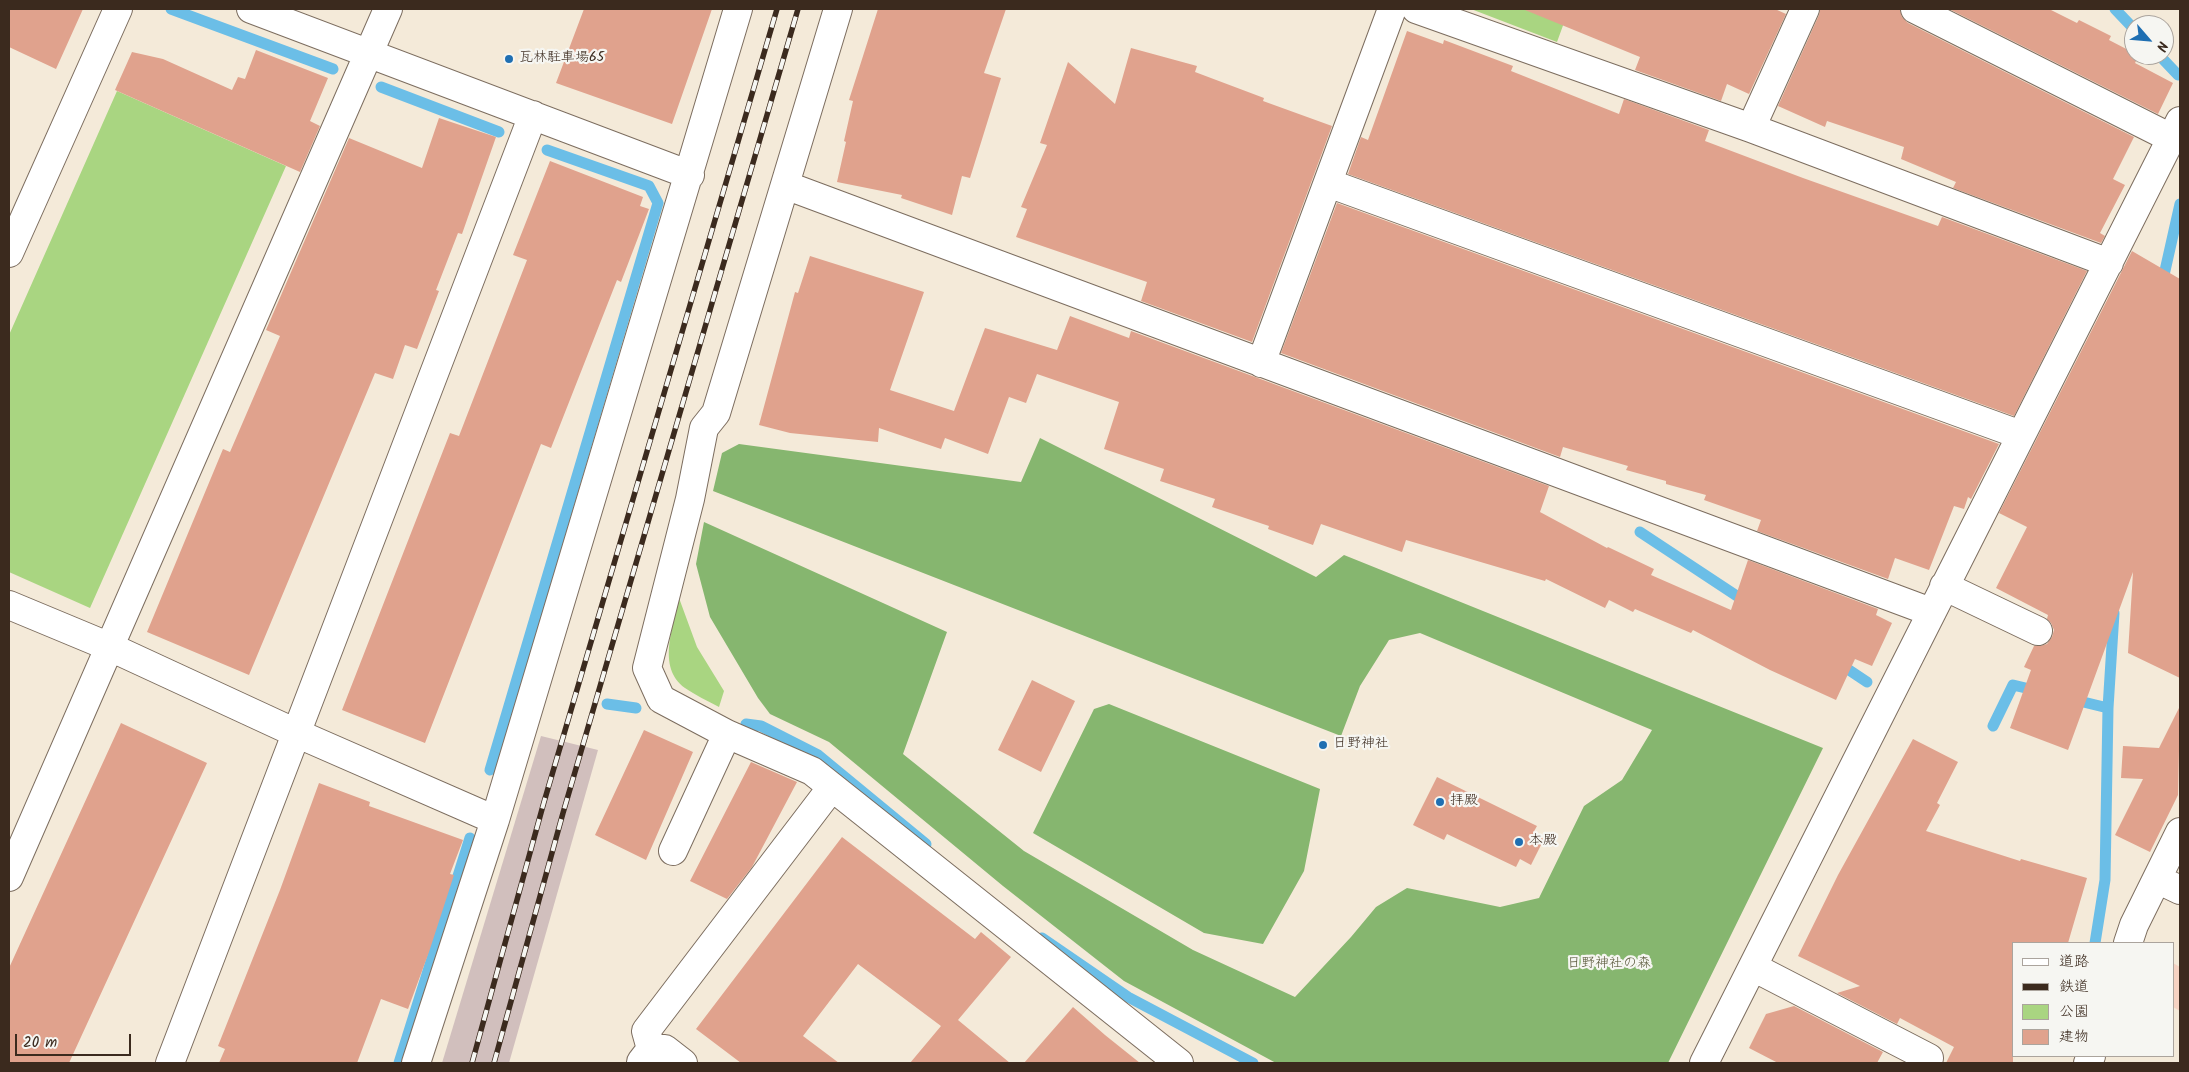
<!DOCTYPE html>
<meta charset="utf-8">
<style>
body{margin:0}
#map{position:relative;width:2189px;height:1072px;overflow:hidden;background:#f4ead9;font-family:Kalam,"Klee One",sans-serif}
canvas{display:block}
.frame{position:absolute;inset:0;border:10px solid #3b2a1e;pointer-events:none}
.legend{position:absolute;left:2012px;top:942px;width:162px;height:115px;box-sizing:border-box;background:#f6f6f2;border:1px solid #aba49d;margin:0;padding:6px 9px;list-style:none;font-size:15px;color:#3b2a1e}
.legend li{display:flex;align-items:center;gap:10px;height:25px}
.legend b{width:25px;border:1px solid #aba49d}
.north{position:absolute;left:2124px;top:15px;width:50px;height:50px;box-sizing:border-box;background:#f6f6f2;border:1px solid #aba49d;border-radius:50%;rotate:117deg;font-size:14px;font-weight:700;line-height:20px;text-align:center;color:#3b2a1e}
.north::after{content:'';display:block;margin:auto;width:18px;height:22px;background:#1f6fb2;clip-path:polygon(50% 0,100% 100%,50% 72%,0 100%)}
.scale{position:absolute;left:15px;top:1034px;width:116px;height:22px;box-sizing:border-box;border:2px solid #3b2a1e;border-top:0;padding-left:6px;font-size:15px;line-height:18px;white-space:nowrap;color:#3b2a1e;-webkit-text-stroke:4px #f6f6f2;paint-order:stroke}
</style>
<div id="map">
<canvas width="2189" height="1072"></canvas>
<div class="frame"></div>
<ul class="legend">
<li><b style="height:6px;background:#fff"></b>道路</li>
<li><b style="height:6px;background:#3b2a1e"></b>鉄道</li>
<li><b style="height:14px;background:#a9d581"></b>公園</li>
<li><b style="height:14px;background:#e0a28d"></b>建物</li>
</ul>
<div class="north">N</div>
<div class="scale">20 m</div>
</div>
<script>
const ctx = document.querySelector('canvas').getContext('2d');
ctx.lineJoin = 'round';
function fill(path, color) { ctx.fillStyle = color; ctx.fill(path, 'evenodd'); }
function trace(path, color, width, dash) { ctx.strokeStyle = color; ctx.lineWidth = width; ctx.lineCap = dash ? 'butt' : 'round'; ctx.setLineDash(dash || []); ctx.stroke(path); }
function write(font, color, halo, rows, align = 'center') {
  ctx.font = font + ' Kalam,"Klee One",sans-serif'; ctx.lineWidth = 4.5; ctx.setLineDash([]); ctx.textBaseline = 'middle'; ctx.strokeStyle = halo; ctx.fillStyle = color; for (const [text, x, y, turn = 0] of rows) {
    ctx.save(); ctx.translate(x, y); ctx.rotate((+turn || 0) * Math.PI / 180); ctx.textAlign = isNaN(turn) ? turn : align; if (halo) ctx.strokeText(text, 0, 0); ctx.fillText(text, 0, 0); ctx.restore();
  }
}
const built = new Path2D(`
 M2173 963 2180 967V1011L2173 1007Z`);
const industrial = new Path2D(`
 M541 736 598 750 509 1063H442Z`);
const green = new Path2D(`
 M1471 9H1569L1557 42Z
 M117 91 286 166 90 608 9 572V335Z
 M679 598 697 647 724 691 719 707C708 701 695 695 685 688 656 667 674 626 679 598Z`);
const forest = new Path2D(`
 M1040 438 1316 577 1344 555 1823 748 1668 1063H1276L1124 981 1003 886 829 742 770 714 758 698 710 617 696 564 704 522 947 632 903 754 1024 851 1193 950 1295 997 1351 937 1376 907 1407 888 1500 907 1539 898 1584 806 1622 780 1652 730 1420 633 1389 640 1360 686 1341 736 713 491 722 453 739 444 1021 482Z
 M1109 704 1320 789 1304 871 1263 944 1204 933 1033 833 1094 709Z`);
const stream = new Path2D(`
 M171 9 333 69
 M2115 9 2134 29
 M2159 55 2178 75
 M381 87 499 132
 M2162 284 2180 204
 M1640 532 1749 604
 M1837 662 1867 682
 M2071 699 2108 708
 M607 704 636 708
 M746 724 761 726 818 755 926 844
 M1993 726 2013 685 2038 691
 M490 770 658 203 649 186 547 150
 M1042 938 1128 997 1253 1063
 M2095 943 2105 880 2108 708 2114 613
 M399 1063 470 838`);
const building = new Path2D(`
 M9 9H83L56 69 9 47Z
 M584 9H712L672 124 556 83Z
 M878 9H1006L984 73 1001 78 970 178 962 176 952 215 901 198 902 195 837 182 846 142 844 141 853 101 849 100Z
 M1525 9H1775L1786 14 1749 94 1727 84 1721 101 1635 70 1640 57 1525 10Z
 M1820 9H1900L1902 17 1908 23 2134 137 2113 179 2125 185 2100 233 2105 236 2101 243 1953 188 1956 182 1901 159 1904 147 1827 121 1825 127 1778 106 1819 15Z
 M1949 9H2049L2077 23 2079 20 2111 36 2109 40 2134 53V55H2139L2135 63 2173 83 2158 114Z
 M1407 31 1443 44 1444 40 1513 66 1511 71 1619 114 1624 99 1709 130 1705 141 1803 178 1938 226 1942 217 2087 271 2014 416 1348 174 1361 137 1368 140Z
 M1131 48 1197 66 1195 72 1264 98 1263 101 1332 126 1252 342 1141 301 1147 282 1016 237 1027 209 1021 207 1047 145 1040 143 1068 62 1115 104Z
 M256 50 328 78 310 121 320 126 300 172 115 90 132 52 163 59 232 90 238 77 245 79Z
 M439 118 496 137 462 234 458 233 436 290 439 291 417 349 405 345 393 379 375 373 249 675 147 632 223 449 230 452 280 336 266 330 349 138 422 168Z
 M550 161 643 197 640 206 649 209 621 282 617 280 551 448 541 444 425 743 342 710 450 433 459 436 527 260 513 255Z
 M1337 203 1999 444 1971 499 1968 497 1964 509 1954 506 1929 570 1895 558 1888 579 1757 531 1761 520 1704 500 1706 495 1666 484V481L1626 470 1628 466 1563 447 1560 457 1281 353Z
 M2132 251 2180 279V678L2128 653 2133 572 2068 750 2010 728 2031 670 2024 667 2034 646H2040L2047 644 2052 637 2054 630 2051 623 2047 619 2048 615 1996 588 2027 527 1999 513Z
 M810 256 924 292 890 390 954 411 985 328 1057 350 1070 316 1129 338 1131 331 1549 486 1540 512 1607 548 1608 547 1654 569 1651 575 1731 610 1748 560 1878 609 1876 615 1892 623 1872 666 1855 659 1836 700 1770 670 1693 630 1691 633 1635 609 1633 612 1609 600 1605 608 1546 579 1545 581 1406 540 1402 552 1321 524 1313 545 1268 529 1269 526 1212 507 1215 499 1160 481 1164 469 1104 449 1119 402 1037 374 1026 403 1009 397 988 454 945 438 941 449 879 428 878 442 790 433 759 425 795 292 798 293Z
 M1032 680 1075 701 1041 772 998 750Z
 M2180 706 2178 795 2150 852 2115 835 2143 779 2121 778 2123 746 2159 748Z
 M121 723 207 763 69 1063H9V968Z
 M644 730 693 752 646 860 595 835Z
 M1913 739 1958 762 1937 803 1940 805 1926 831 2020 861 2021 859 2087 878 2068 943H2013V1063H1946L1954 1047 1900 1018 1897 1024 1837 993 1860 986 1798 956 1838 875Z
 M751 762 797 782 752 867 727 899 690 881Z
 M1437 777 1537 826 1533 833 1544 839 1531 865 1520 859 1516 867 1447 834 1444 840 1413 825Z
 M319 783 370 802 369 806 463 840 450 874 454 875 429 952 408 1009 381 999 357 1063H219L225 1049 218 1046 280 890Z
 M842 837 975 939 981 932 1011 957 958 1020 1010 1063H910L941 1026 858 964 803 1036 839 1063H741L696 1029Z
 M1794 1006 1883 1052 1877 1063H1778L1749 1048 1766 1014Z
 M1073 1007 1105 1035 1140 1063H1024Z`);
const minor = new Path2D(`
 M251 9 690 175
 M838 9 716 413 704 428 690 499 647 668 661 699 727 734 812 771 1179 1063
 M1416 9 1751 128 2109 263
 M1915 9 2171 138
 M1751 128 1805 9
 M1328 183 2021 435
 M785 185 1931 612
 M9 253 118 9
 M1261 363 1392 9
 M1944 586 2038 631
 M9 605 110 647 296 733 495 820
 M673 851 727 734
 M9 877 388 9
 M2157 879 2180 890
 M2128 943 2134 925 2180 832
 M1753 967 1929 1058 1927 1063
 M651 1049 646 1031 832 787
 M641 1062 651 1049H665L683 1063
 M170 1063 533 115
 M416 1063 495 820 738 9
 M1704 1063 2180 121
 M2088 1063 2091 1056`);
const rail = new Path2D(`
 M472 1063 544 802 777 9
 M494 1063 563 813 798 9`);
const markers = [
 [509,59,5,"#1f6fb2"],
 [1323,745,5,"#1f6fb2"],
 [1440,802,5,"#1f6fb2"],
 [1519,842,5,"#1f6fb2"]
];
const poiNames = [
 ["瓦林駐車場65",519,59],
 ["日野神社",1333,745],
 ["拝殿",1450,802],
 ["本殿",1529,842]
];
const parkNames = [
 ["日野神社の森",1609,965]
];
fill(built, '#f5d2c2');
fill(industrial, '#d1bfbd');
fill(green, '#a9d581');
fill(forest, '#86b66f');
trace(stream, '#6bbee7', 11);
fill(building, '#e0a28d');
trace(minor, '#7c6d5f', 30);
trace(minor, '#fff', 28);
trace(rail, '#3b2a1e', 5.5);
trace(rail, '#f6f6f2', 4, [11]);
for (const [x, y, r, color] of markers) { const dot = new Path2D(); dot.arc(x, y, r, 0, 2 * Math.PI); ctx.fillStyle = color; ctx.fill(dot); trace(dot, '#f6f6f2', 2); }
write('14px', '#3b2a1e', '#f6f6f2', poiNames, 'left');
write('14px', '#565537', '#f6f6f2', parkNames);
</script>
